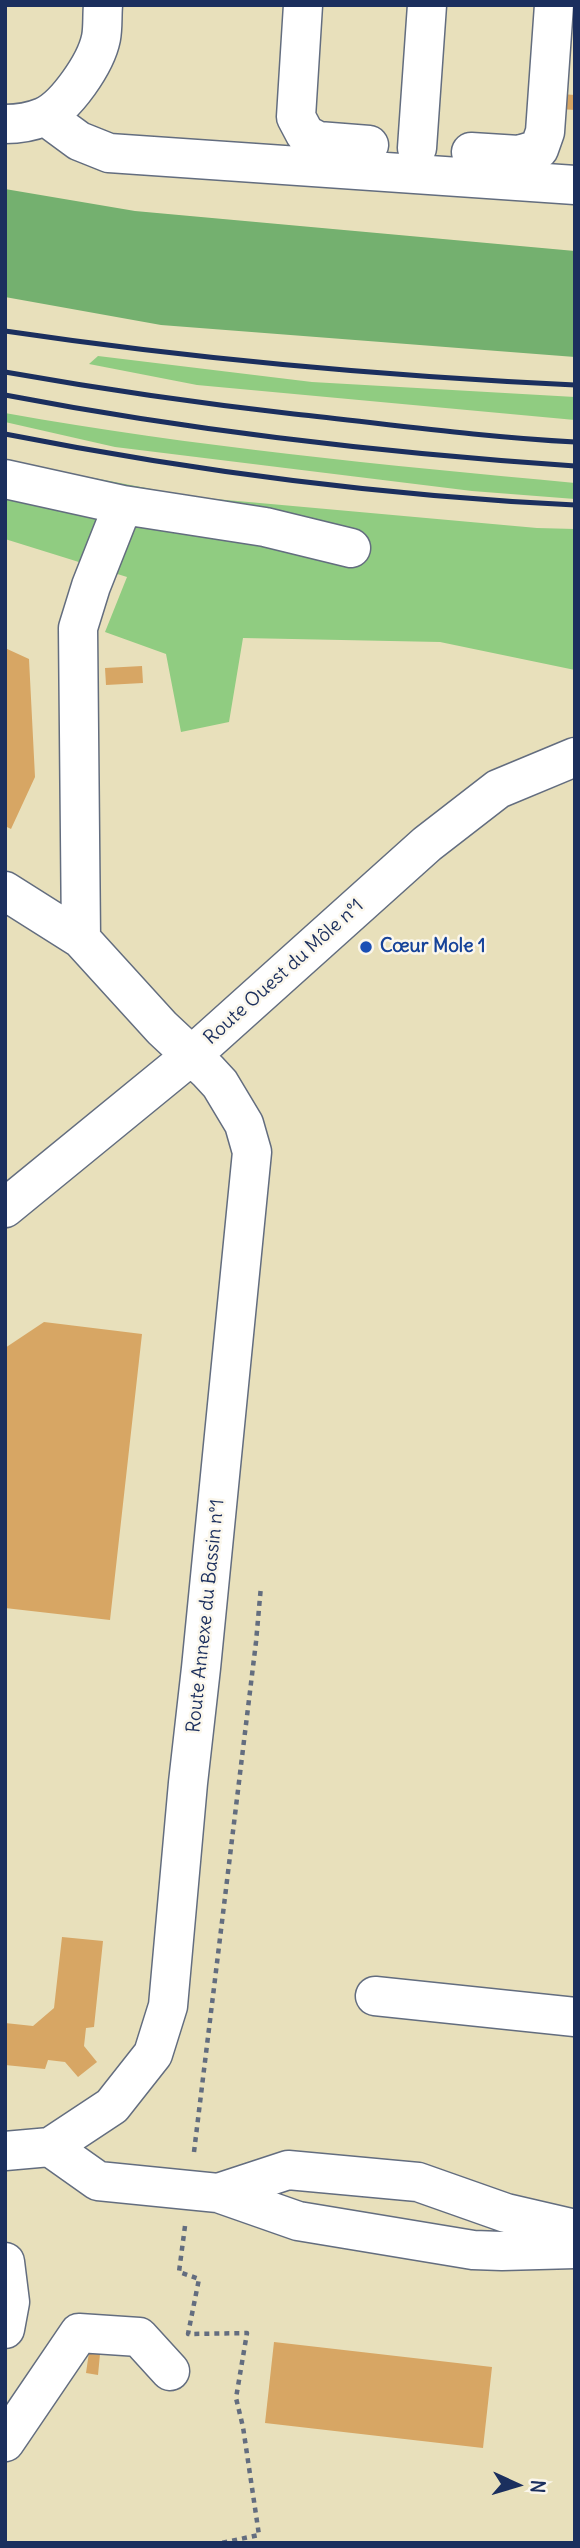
<!DOCTYPE html>
<meta charset="utf-8">
<style>
body{margin:0}
#map{position:relative;width:580px;height:2548px;overflow:hidden;background:#e8e0bb;font-family:Delius,sans-serif}
canvas{display:block}
.frame{position:absolute;inset:0;border:7px solid #1b2f5e;pointer-events:none}
.north{position:absolute;left:482px;top:2450px;width:70px;height:70px;-webkit-text-stroke:5px #fbf7ec;paint-order:stroke;rotate:94deg;font-size:19px;font-weight:700;line-height:28px;text-align:center;color:#1b2f5e}
.north::after{content:'';display:block;margin:auto;width:24px;height:32px;background:#1b2f5e;clip-path:polygon(50% 0,100% 100%,50% 72%,0 100%)}
</style>
<div id="map">
<canvas width="580" height="2548"></canvas>
<div class="frame"></div>
<div class="north">N</div>
</div>
<script>
const ctx = document.querySelector('canvas').getContext('2d');
ctx.lineJoin = 'round';
function fill(path, color) { ctx.fillStyle = color; ctx.fill(path, 'evenodd'); }
function trace(path, color, width, dash) { ctx.strokeStyle = color; ctx.lineWidth = width; ctx.lineCap = dash ? 'butt' : 'round'; ctx.setLineDash(dash || []); ctx.stroke(path); }
function write(font, color, halo, rows, align = 'center') {
  ctx.font = font + ' Delius,sans-serif'; ctx.lineWidth = 5; ctx.setLineDash([]); ctx.textBaseline = 'middle'; ctx.strokeStyle = halo; ctx.fillStyle = color; for (const [text, x, y, turn = 0] of rows) {
    ctx.save(); ctx.translate(x, y); ctx.rotate((+turn || 0) * Math.PI / 180); ctx.textAlign = isNaN(turn) ? turn : align; if (halo) ctx.strokeText(text, 0, 0); ctx.fillText(text, 0, 0); ctx.restore();
  }
}
const green = new Path2D(`
 M98 356 312 382 575 397V420L197 385 89 364Z
 M5 413C194 447 384 465 575 483V499L472 491 115 447 5 422Z
 M5 461 193 497 537 528 575 529V670L440 642 243 638 229 722 181 732 166 654 105 632 127 577 5 539Z`);
const forest = new Path2D(`
 M5 189 135 211 575 251V357L161 325 5 297Z`);
const building = new Path2D(`
 M561 94 575 95V110L560 109Z
 M5 648 29 659 35 777 11 829 5 826Z
 M142 666 143 683 106 685 105 668Z
 M44 1322 142 1334 110 1620 5 1608V1348Z
 M62 1937 103 1941 94 2027 86 2028 84 2046 97 2062 78 2077 65 2062 48 2060 45 2069 5 2065V2023L33 2026 54 2008Z
 M274 2342 492 2367 483 2448 265 2423Z
 M89 2352 100 2354 98 2375 86 2373Z`);
const path = new Path2D(`
 M194 2152 256 1642 261 1586
 M185 2226 179 2272 199 2279 188 2334 247 2333 236 2398 243 2427 259 2535 221 2543`);
const minor = new Path2D(`
 M303 5 296 117 305 134 318 141 369 145
 M45 116 79 141 109 153 575 185
 M5 124C18 124 31 122 43 117 66 107 96 63 101 38 103 28 102 16 103 5
 M417 148 427 5
 M471 152 519 155 539 149 545 132 554 5
 M5 479 123 505 91 586 78 628 81 939
 M123 505 265 527 351 548
 M5 891 81 939 162 1028 208 1071 220 1084 244 1124 252 1152 201 1668 188 1783 168 2006 153 2054 112 2106 50 2147 5 2151
 M5 1208 192 1055 427 844 498 789 575 757
 M375 1996 575 2017
 M50 2147 98 2181 218 2193 298 2221 473 2250 502 2251 575 2249
 M218 2193 288 2170 418 2182 506 2213 575 2229
 M5 2262 10 2302 5 2329
 M5 2442 79 2333 139 2337 170 2371`);
const rail = new Path2D(`
 M5 331C194 359 384 376 575 385
 M5 372C101 389 197 403 294 414 388 424 481 437 575 442
 M5 395C193 431 384 453 575 466
 M5 434C193 471 384 496 575 505`);
const markers = [
 [366,947,7,"#1a4fb4"]
];
const transitNames = [
 ["Cœur Mole 1",380,947]
];
const streetNames = [
 ["Route Ouest du Môle n°1",284,972,-42],
 ["Route Annexe du Bassin n°1",206,1616,-84]
];
fill(green, '#90cc81');
fill(forest, '#74b06f');
fill(building, '#d7a664');
trace(minor, '#636d7f', 41);
trace(path, '#636d7f', 4.5, [5, 5]);
trace(minor, '#fff', 38);
trace(rail, '#1b2f5e', 5);
for (const [x, y, r, color] of markers) { const dot = new Path2D(); dot.arc(x, y, r, 0, 2 * Math.PI); ctx.fillStyle = color; ctx.fill(dot); trace(dot, '#fbf7ec', 2.5); }
write('bold 19px', '#164399', '#fbf7ec', transitNames, 'left');
write('19px', '#1b2f5e', '#fbf7ec', streetNames);
</script>
